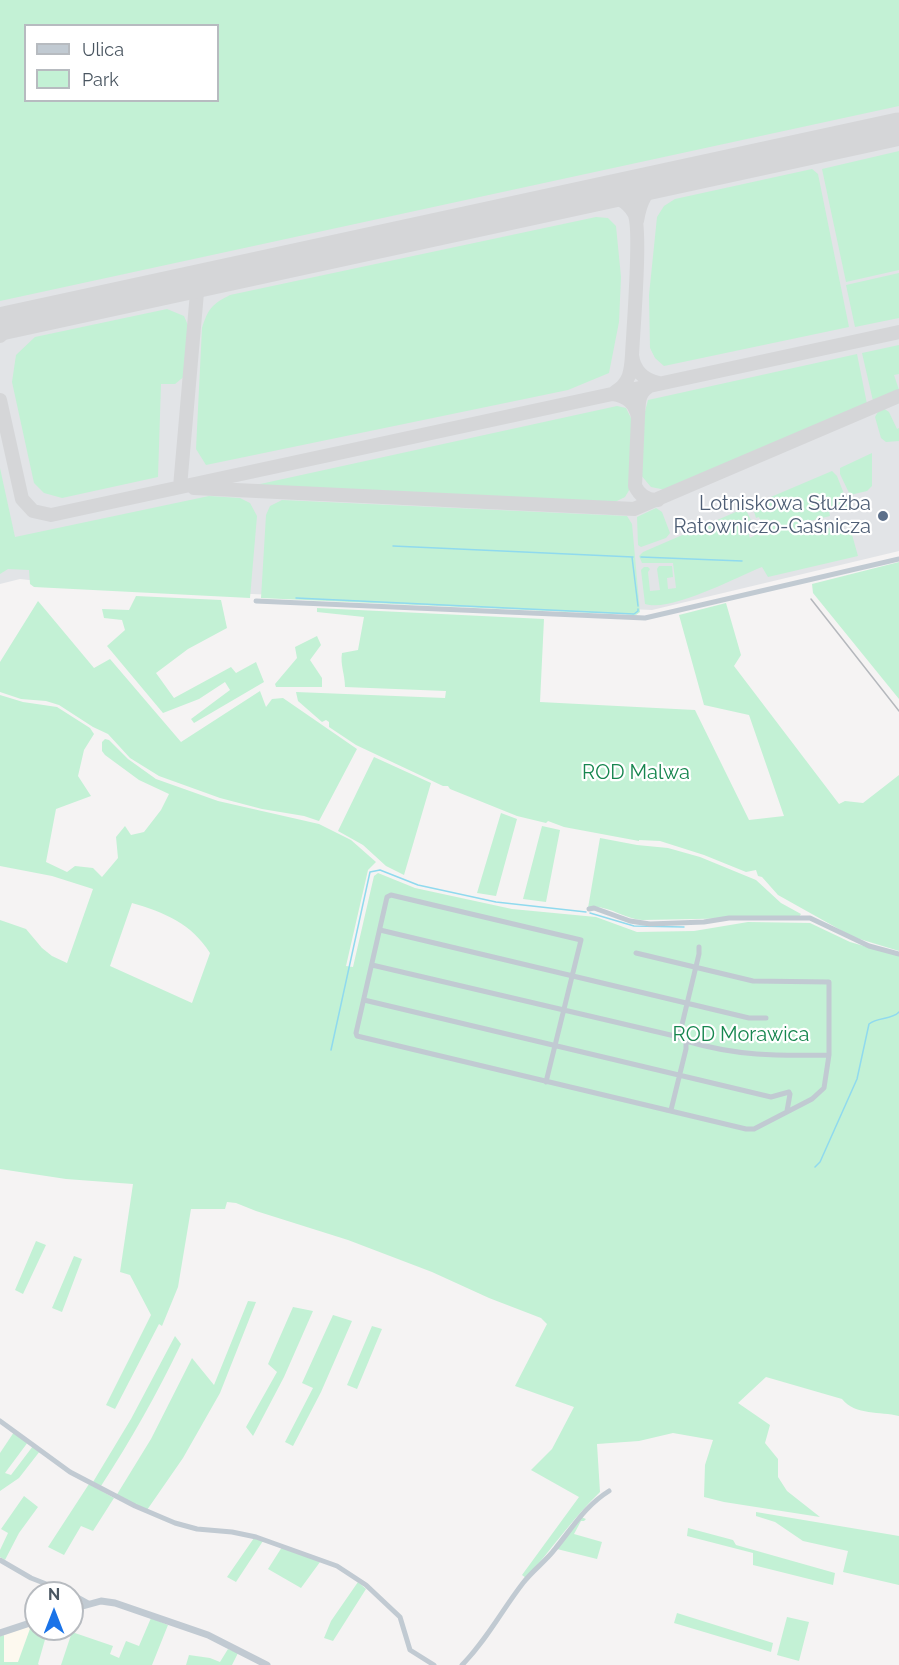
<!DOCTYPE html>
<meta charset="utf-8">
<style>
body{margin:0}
#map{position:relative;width:899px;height:1665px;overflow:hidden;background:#f5f3f3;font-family:Raleway,sans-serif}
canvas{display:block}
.legend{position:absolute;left:24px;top:24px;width:195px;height:78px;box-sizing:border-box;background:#fff;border:2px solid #b7bbc0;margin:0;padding:8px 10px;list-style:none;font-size:18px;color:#4a5661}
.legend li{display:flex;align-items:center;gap:12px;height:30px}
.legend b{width:30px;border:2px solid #b7bbc0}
.north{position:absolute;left:24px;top:1581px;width:60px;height:60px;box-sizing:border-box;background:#fff;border:2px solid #b7bbc0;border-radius:50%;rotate:0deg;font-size:16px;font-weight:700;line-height:24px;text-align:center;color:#4a5661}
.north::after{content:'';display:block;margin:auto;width:21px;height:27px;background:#1a73e8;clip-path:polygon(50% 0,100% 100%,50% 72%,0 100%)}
</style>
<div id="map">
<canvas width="899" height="1665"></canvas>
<ul class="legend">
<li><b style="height:8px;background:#c1cad2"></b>Ulica</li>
<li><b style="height:16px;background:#c3f1d5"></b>Park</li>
</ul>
<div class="north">N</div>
</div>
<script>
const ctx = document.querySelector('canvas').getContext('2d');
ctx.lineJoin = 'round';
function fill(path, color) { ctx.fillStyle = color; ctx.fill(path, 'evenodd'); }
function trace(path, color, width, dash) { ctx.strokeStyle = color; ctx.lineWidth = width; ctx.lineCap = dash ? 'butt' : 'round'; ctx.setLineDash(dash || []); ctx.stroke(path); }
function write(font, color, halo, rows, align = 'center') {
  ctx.font = font + ' Raleway,sans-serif'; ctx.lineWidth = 4.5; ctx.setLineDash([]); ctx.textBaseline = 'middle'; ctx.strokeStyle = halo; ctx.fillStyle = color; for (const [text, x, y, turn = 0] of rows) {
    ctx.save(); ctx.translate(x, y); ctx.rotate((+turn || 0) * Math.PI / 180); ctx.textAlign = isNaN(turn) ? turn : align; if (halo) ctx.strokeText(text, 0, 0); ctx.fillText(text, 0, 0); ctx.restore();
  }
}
const commercial = new Path2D(`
 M31 1626 19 1662H4V1635Z`);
const airport = new Path2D(`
 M0 0H899V551L652 610 102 588 20 579 0 584ZM26 26H218V100H26Z`);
const green = new Path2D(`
 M0 0H899V106L0 301ZM26 26H218V100H26Z
 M899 151V270L846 282 822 169Z
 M812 169 818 174 849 327 664 366 655 358 650 348 649 295 657 217 664 206 675 199Z
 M596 217 608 218 616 226 621 277 619 322 609 373 568 390 206 465 196 449 202 328C208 309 212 304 230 295Z
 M899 273V318L855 327 846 285Z
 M167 309 184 316 190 330 186 375 175 384H161L158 477 62 498 44 493 34 483 12 382 16 355 35 337Z
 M899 345V374L894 375 899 390 873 401 862 353Z
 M857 354 867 404 666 490 651 487 640 474 643 419 648 400Z
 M617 406 626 408 633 422 634 431 631 487 625 497 613 503 251 486Z
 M883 408 889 412 897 429 899 428V441L886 442 881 438 875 417 879 410Z
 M872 453V486L867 491 850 495 840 474V468Z
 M0 468 15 537 209 496 240 498 250 503 257 516 250 598 34 587 30 584 29 570 8 569 0 574Z
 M832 471 837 476 848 504 846 507 829 511 830 516 798 524 851 531 858 556 768 577 762 567C734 578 672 612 645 604L641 570 644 567H648L650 569 648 572 650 591 660 590 657 569 659 566H672L673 577 667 578 668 589 676 588 673 563H642L639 556 643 552 745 508 751 520 745 523 750 538 764 530 759 517 756 518 752 505Z
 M282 500 627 516 632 524 640 612 636 615 261 598 266 515 270 506Z
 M656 508 662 512 670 533 666 538 641 547 638 545 637 517Z
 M899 562V699L813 593 812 584Z
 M136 596 221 600 227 628 188 649 156 673 174 698 231 667 236 673 256 662 264 682 194 723 191 719 230 690 225 682 199 699 163 713 107 646 125 630 122 620 104 618 102 609 129 610Z
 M38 601 94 668 110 659 181 742 260 691 266 707 272 699 283 698 357 749 319 821 304 816 262 809 220 798 159 776 130 758 108 734 93 727 59 705 46 701 21 699 0 692V662Z
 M726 603 741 655 734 666 839 804 845 801 863 803 899 775V951L853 937 778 895 762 877 758 876 756 870 746 872 704 855 660 841 639 840V841L564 827 548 821 546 823 517 816 450 789 448 786H443L356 745 329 727V722L326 720 322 722 298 701 296 692 445 698 446 691 345 687C345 674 340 665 342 653L358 650 364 617 317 612V608L544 619 540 702 695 710 749 820 784 816 749 715 704 705 679 615Z
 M317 636 321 645 310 660 322 678V687H276L275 684 297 658 295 647Z
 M0 695 23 702 57 707 90 728 94 734 84 750 78 776 91 796 56 809 46 862 67 872 75 866 93 868 102 877 118 858 116 837 125 826 131 835 144 832 161 810 169 794 139 780 105 755 102 751V742L105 739 109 740 128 759 156 779 218 801 319 824 351 840 376 862 368 870 346 966 353 967 374 876 378 873 415 888 512 909 596 917 637 932 694 931 748 922 810 923 850 942 899 956V1416C880 1411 856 1416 842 1399L766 1377 738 1403 770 1425 765 1443 778 1459V1477L787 1491 820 1517 724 1502 704 1497 705 1465 713 1440 673 1433 639 1441 597 1444 600 1492C573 1518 551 1550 526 1578L522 1575 579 1497 531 1470 552 1449 574 1407 515 1386 547 1324 541 1318 489 1298 432 1272 348 1240 256 1211 236 1203 227 1202 225 1209H191L178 1287 162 1326 159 1324 115 1409 106 1405 151 1315 130 1275 120 1272 133 1184 66 1179 0 1169V920L26 929 42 948 52 956 67 963 93 889 52 876 0 866ZM132 903C164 912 192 924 210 953L192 1003 110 966Z
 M374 757 431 783 404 875 386 866 363 845 338 831Z
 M501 813 517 819 496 896 477 893Z
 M542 826 560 830 546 902 523 899Z
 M600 838 637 845 668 848 700 857 756 880 781 903 801 914 799 917 642 920C623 919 606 903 588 908Z
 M36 1241 46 1245 23 1294 15 1290Z
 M74 1256 82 1259 62 1312 52 1308Z
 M248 1301 256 1302 220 1393 183 1458 147 1510 116 1496 151 1439 192 1358 214 1385Z
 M293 1307 313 1311 284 1377 253 1436 246 1427 277 1372 268 1364Z
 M333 1315 352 1321 321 1392 293 1446 285 1442 313 1388 302 1383Z
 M372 1326 382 1329 357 1389 347 1385Z
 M175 1336 181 1344C157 1394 131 1440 101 1486L93 1482 131 1419Z
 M14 1432 28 1442 5 1473 11 1475 33 1446 40 1451 19 1478 0 1491V1453Z
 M89 1484 114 1498 93 1531 81 1526 64 1555 48 1547Z
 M24 1496 38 1507 19 1533 5 1560 0 1557V1550L8 1533 1 1529Z
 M756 1512 899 1536V1585L843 1572 848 1551 803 1541 775 1522 756 1516Z
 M581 1517 586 1519 584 1521H581L574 1534 602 1542 597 1559 557 1549Z
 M688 1528 733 1540 736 1545 835 1573 833 1585 753 1565V1553L687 1536Z
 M254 1538 263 1541 236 1582 227 1577Z
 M282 1547 320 1562 301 1588 268 1569Z
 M358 1582 366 1589 333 1641 324 1638 331 1621Z
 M677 1613 773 1643 771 1652 674 1623Z
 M787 1617 809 1622 799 1661 777 1655Z
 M151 1618 168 1625 152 1665H61L72 1632 113 1646 110 1654 119 1658 126 1641 139 1646Z
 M36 1624V1629H48L38 1664 39 1665H0V1636L4 1635V1662H18L31 1626Z
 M228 1649 238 1653 232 1665H186L189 1655 210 1658 220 1662Z`);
const stream = new Path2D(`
 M393 546 633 557
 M632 557 638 606
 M641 557 742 561
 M296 598 634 614 638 611V609
 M590 913 634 926 684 927
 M331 1050 370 872 380 870 418 885 496 902 586 912
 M815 1167 820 1162 857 1079 869 1024C878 1017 892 1020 899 1012`);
const taxiway = new Path2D(`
 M599 195C613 195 626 199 634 213 642 227 633 332 632 355
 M637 221C640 202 646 187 665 180
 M0 336 11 325 29 318
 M615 392C630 383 631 371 632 355 634 371 644 380 659 383
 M613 394C627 396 635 403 638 417 639 403 637 392 652 385
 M0 400 22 499 33 511 51 515 899 332
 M638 417 635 486C640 496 647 501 658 500
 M180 487 198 281
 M194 488 634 509 899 396`);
const runway = new Path2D(`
 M0 324 899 129`);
const minor = new Path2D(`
 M256 601 645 618 899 559
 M589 909 594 908 630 921 650 924 704 922 729 918H810L869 946 899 954
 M380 930 749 1018H766
 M372 965 679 1037
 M364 1000 771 1097 789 1092 790 1094 787 1111
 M686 1041C737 1056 776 1056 829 1055
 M546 1082 581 940 391 895 387 897 356 1033 357 1036C487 1067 617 1097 746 1129H754L812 1099 824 1088 829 1055V982L753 981 636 953
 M671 1110 686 1049V1041L679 1037 699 954V947
 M0 1421 70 1472 135 1506 175 1523 197 1529 232 1532 256 1537 337 1566 366 1585 400 1617 410 1650 434 1665
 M0 1560 31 1578 69 1593
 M72 1594 90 1604
 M462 1665C486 1641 502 1610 523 1583 533 1570 546 1561 555 1549 573 1527 585 1506 609 1491`);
const tertiary = new Path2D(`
 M72 1609 101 1601 115 1603 208 1635 267 1665
 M0 1633 36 1621`);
const rail = new Path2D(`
 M811 599 899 711`);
const markers = [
 [883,516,6,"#5c6f8a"]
];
const serviceNames = [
 ["Lotniskowa Służba",871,504],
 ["Ratowniczo-Gaśnicza",871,527]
];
const parkNames = [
 ["ROD Malwa",636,773],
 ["ROD Morawica",741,1035]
];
fill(commercial, '#fdf9ef');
fill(airport, '#e2e4e7');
fill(green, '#c3f1d5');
trace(stream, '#90daee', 1.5);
trace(taxiway, '#d5d6d8', 14);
trace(runway, '#d5d6d8', 33);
trace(minor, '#c1cad2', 5);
trace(tertiary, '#c1cad2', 7);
trace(rail, '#b5b8bd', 1.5);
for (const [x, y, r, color] of markers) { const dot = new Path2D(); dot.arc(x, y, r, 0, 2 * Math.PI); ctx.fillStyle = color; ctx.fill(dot); trace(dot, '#fff', 2); }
write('20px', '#4e5e75', '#fff', serviceNames, 'right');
write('20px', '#17864f', '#fff', parkNames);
</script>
